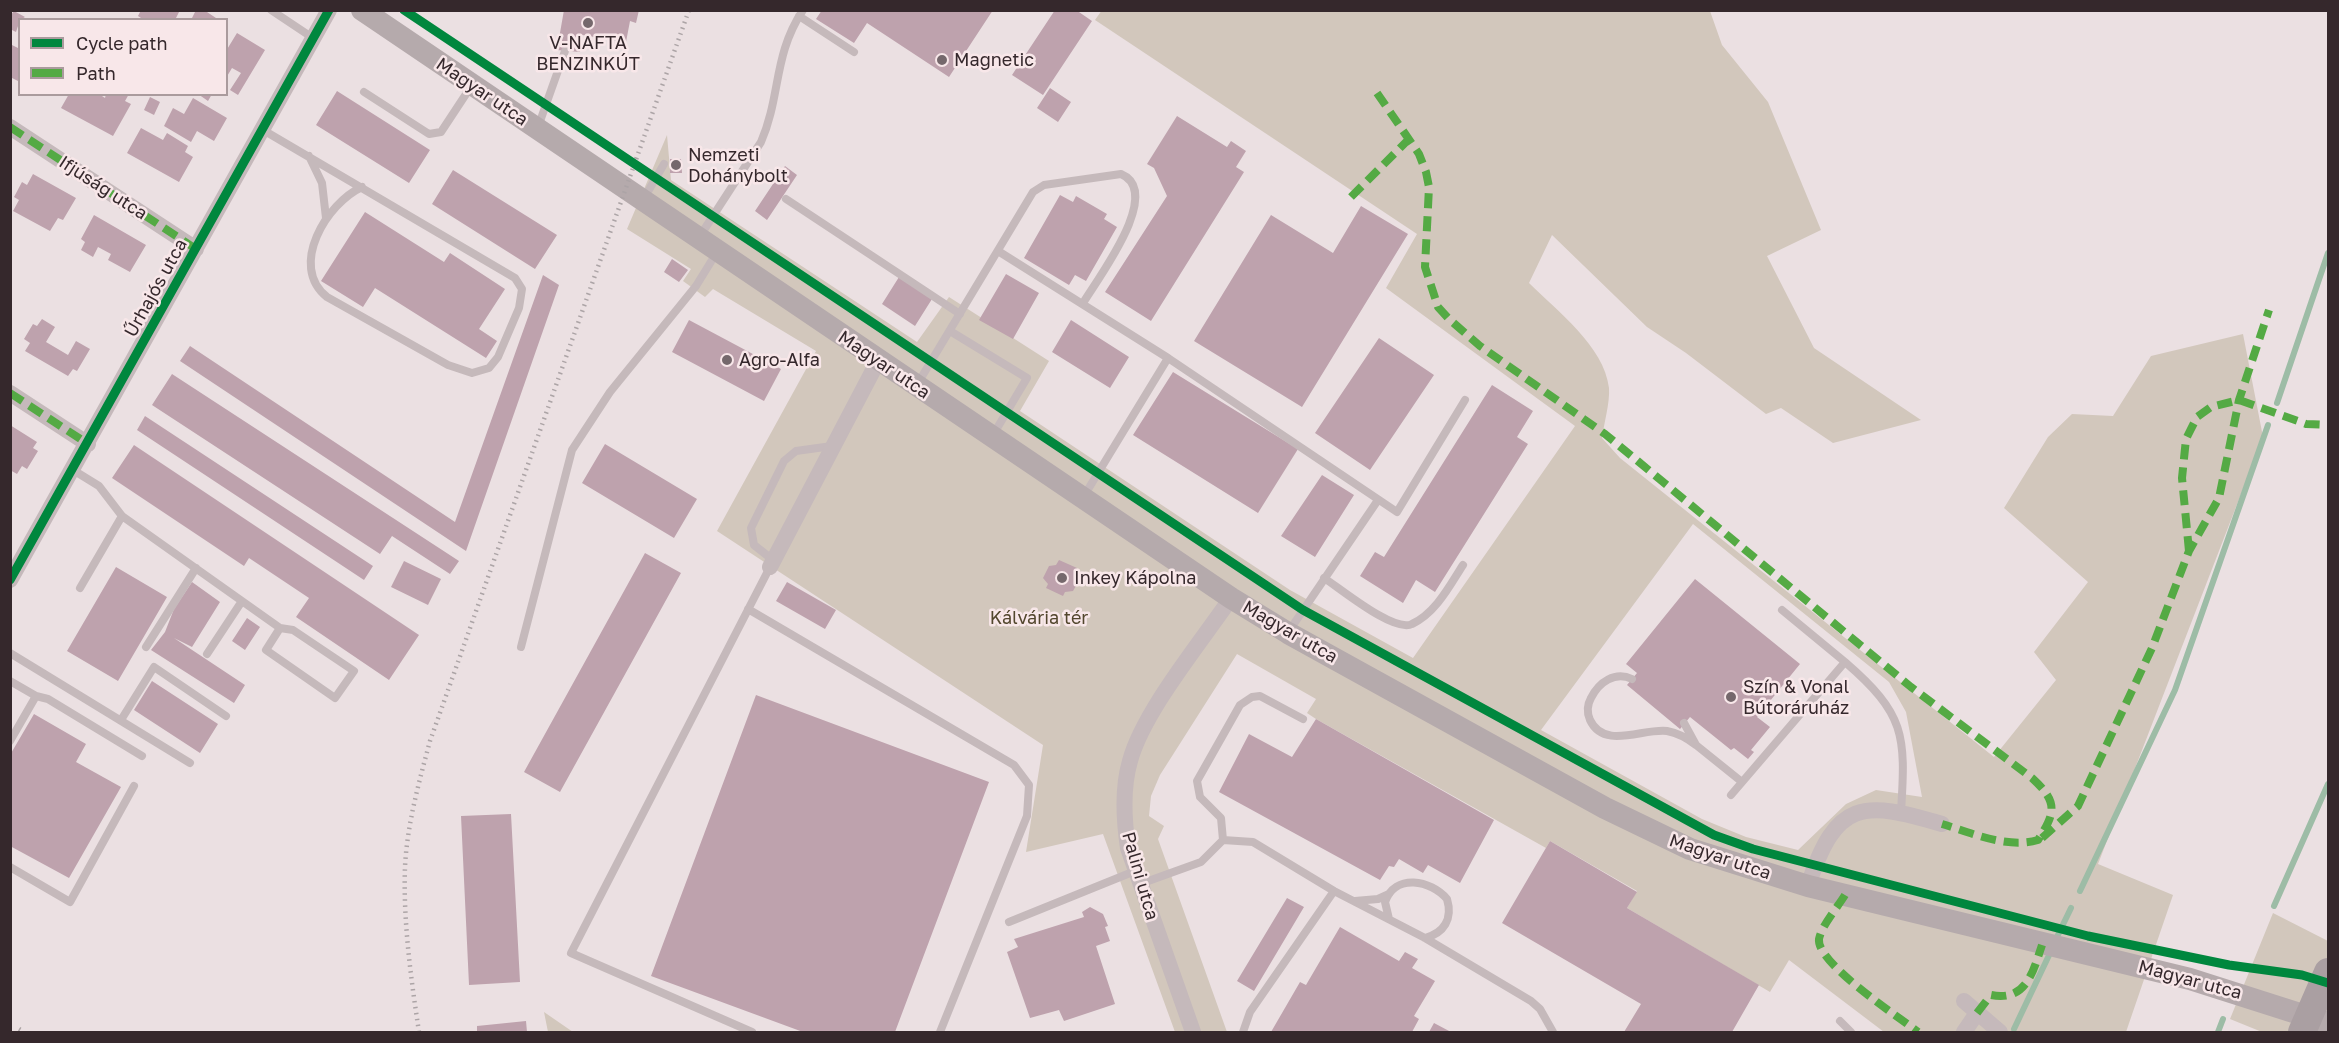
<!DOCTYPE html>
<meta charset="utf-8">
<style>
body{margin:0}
#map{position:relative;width:2339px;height:1043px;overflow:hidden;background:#ebe0e2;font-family:"Golos Text",sans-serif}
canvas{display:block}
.frame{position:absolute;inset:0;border:12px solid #35282c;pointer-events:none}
.legend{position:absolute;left:18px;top:18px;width:210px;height:78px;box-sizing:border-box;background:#f8e7e9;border:2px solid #aa9b9d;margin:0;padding:8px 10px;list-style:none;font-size:18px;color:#35282c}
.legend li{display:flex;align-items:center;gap:12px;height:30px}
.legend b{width:30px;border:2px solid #aa9b9d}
</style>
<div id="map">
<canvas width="2339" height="1043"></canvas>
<div class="frame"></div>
<ul class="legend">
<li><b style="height:8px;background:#00873e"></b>Cycle path</li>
<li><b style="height:8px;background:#54aa44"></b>Path</li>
</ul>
</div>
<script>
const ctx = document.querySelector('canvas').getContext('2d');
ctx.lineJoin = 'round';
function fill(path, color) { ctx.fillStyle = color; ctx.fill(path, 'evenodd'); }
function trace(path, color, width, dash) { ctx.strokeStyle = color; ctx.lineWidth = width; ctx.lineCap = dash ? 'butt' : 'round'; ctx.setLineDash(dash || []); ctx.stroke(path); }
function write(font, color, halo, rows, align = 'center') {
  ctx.font = font + ' "Golos Text",sans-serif'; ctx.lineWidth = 5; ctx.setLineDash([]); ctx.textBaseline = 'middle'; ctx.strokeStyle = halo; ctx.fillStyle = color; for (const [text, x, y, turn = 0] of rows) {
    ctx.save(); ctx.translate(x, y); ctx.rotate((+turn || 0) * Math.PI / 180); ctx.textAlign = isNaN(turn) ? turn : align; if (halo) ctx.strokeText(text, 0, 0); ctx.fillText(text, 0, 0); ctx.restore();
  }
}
const green = new Path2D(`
 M1102 10 1710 11 1722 45 1768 102 1821 230 1767 256 1814 348 1921 420 1833 443 1781 408 1766 414 1686 353 1647 327 1552 235 1529 283C1557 311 1604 346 1609 388 1610 403 1604 423 1602 438L1620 458 1994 757 2056 680 2034 652 2088 582 2004 508 2048 437 2072 414 2113 416 2151 356 2243 334 2263 437 2098 864 2173 895 2126 1032H1884L1789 960 1770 992 1627 908 1637 891 1550 841 1546 848 1316 719 1307 713 1316 699 1237 654 1160 775 1151 796 1149 816 1164 826 1158 839 1227 1032H1175L1103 834 1026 852 1043 745 717 531 816 351 713 289 705 297 683 281 691 269 627 229 667 135 671 180 917 342 949 297 1049 361 1020 411 1290 590 1413 658 1575 426 1386 288 1417 234 1095 20ZM1693 524 1889 682 1906 712 1922 797 1876 790 1846 804 1798 850 1746 837 1702 819 1541 730Z
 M2273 913 2328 941V1032H2262L2230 1019Z
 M544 1012 573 1032H548Z`);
const stream = new Path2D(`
 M2277 403 2328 253
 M2080 891 2175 690 2268 425
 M2274 906 2328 784
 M2055 941 2071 908
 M2014 1029 2051 951
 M2218 1032 2223 1019`);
const building = new Path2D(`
 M141 10H180L175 20H144L138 16Z
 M196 10H204L219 20H191Z
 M564 10H639L636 23 630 21 626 42 582 35 580 52 557 50Z
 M822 10H993L949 77 867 23 854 43 816 19Z
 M1055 10H1076L1092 21 1043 95 1012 75Z
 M14 11 25 17 20 20 16 32 10 29V16Z
 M237 33 265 50 238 95 230 90 241 73 232 68 226 78V51Z
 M10 44 20 49V82L10 77Z
 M1050 88 1071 102 1058 122 1037 108Z
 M337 91 430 150 409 183 316 125Z
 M69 94H99L105 98 106 94H129L125 101 131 104 113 136 61 108Z
 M198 94H212L208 101Z
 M150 97 160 102 154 115 144 110Z
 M193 98 227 118 214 141 197 131 191 142 164 126 173 108 184 114Z
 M1177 116 1227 147 1231 141 1246 151 1236 167 1244 172 1151 321 1105 292 1167 196 1154 168 1147 164Z
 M141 128 163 140 167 133 188 146 185 152 193 157 179 182 127 153Z
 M670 159H681L682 173H670Z
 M785 166 797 175 767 220 755 211Z
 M453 170 557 235 535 269 432 204Z
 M33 174 76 198 63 220 58 218 50 231 13 211 19 200 14 197 22 182 27 185Z
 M1060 195 1073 202 1076 196 1107 214 1104 219 1117 227 1086 281 1075 275 1069 285 1024 258Z
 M1361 206 1408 234 1302 407 1194 341 1271 215 1333 253Z
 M365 212 444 262 450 253 505 289 479 329 497 341 486 358 375 288 363 307 321 281Z
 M94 215 146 245 130 272 108 260 111 254 98 247 93 257 81 250 85 242 81 239Z
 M672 259 688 270 679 282 664 272Z
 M1006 274 1039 293 1013 339 979 320Z
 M543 275 559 285 466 551 180 361 190 346 455 522Z
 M899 277 932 299 915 326 882 304Z
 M42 319 55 327 46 342 68 355 76 341 90 349 77 371 73 369 68 376 25 351 30 343 24 339 33 324 37 326Z
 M689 320 781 369 764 401 672 352Z
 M1071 320 1129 357 1110 388 1052 352Z
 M1379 338 1434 375 1370 470 1315 433Z
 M1173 372 1298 449 1258 513 1133 435Z
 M172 374 459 561 450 574 392 536 380 554 152 405Z
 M1492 385 1533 411 1517 437 1528 444 1435 592 1416 580 1403 603 1360 576 1375 552 1384 557Z
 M145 416 373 566 364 580 137 430Z
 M10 425 37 442 33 448 38 451 27 469 22 466 17 474 10 470Z
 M605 444 697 499 674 538 582 483Z
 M134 445 419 635 389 680 296 617 309 598 249 558 244 566 112 478Z
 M1322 475 1354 495 1315 557 1281 536Z
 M645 553 681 573 560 792 524 772Z
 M1059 560 1077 568 1075 572 1080 579 1073 591 1065 592 1063 596 1046 588 1048 584 1043 578 1049 566 1056 565Z
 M404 561 441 579 428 605 391 587Z
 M116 567 167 597 118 681 67 651Z
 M1695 579 1800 664 1757 717 1770 727 1751 750 1754 752 1748 759 1734 748 1731 750 1690 717 1680 729 1627 685 1637 673 1626 664Z
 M192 582 220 602 192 647 174 638 245 685 234 703 151 650 165 632 174 609Z
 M787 582 836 610 825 629 776 601Z
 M247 618 260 627 245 650 232 641Z
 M152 681 218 724 200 753 134 710Z
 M756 695 989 782 895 1032H803L651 976Z
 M34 714 86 744 76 762 121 787 69 878 10 846V755Z
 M1316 719 1494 820 1460 883 1428 865 1423 873 1399 859 1394 867 1389 866 1380 880 1219 792 1249 734 1292 757Z
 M511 814 520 982 469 985 461 816Z
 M1550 841 1637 892 1627 908 1759 985 1732 1032H1624L1641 1004 1502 923Z
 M1287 898 1304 907 1254 991 1237 981Z
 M1090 907 1103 914 1108 926 1105 927 1110 941 1096 946 1115 1004 1064 1021 1059 1010 1030 1018 1007 952 1018 947 1014 939 1084 917 1082 912Z
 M1340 927 1399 961 1405 952 1418 959 1412 968 1435 981 1414 1016 1419 1019 1412 1032H1271L1300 982 1306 985Z
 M526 1021 527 1032H477V1026Z
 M1434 1023 1451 1032H1429Z`);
const service = new Path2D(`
 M271 10 313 38
 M799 16 854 52
 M364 92 429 134 441 132 472 85
 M538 127 565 51
 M263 130 515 278 522 289 519 308 498 357 489 368 472 373 448 365 327 297C288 266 327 203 362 187
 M309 156 322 183 326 218
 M786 199 960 314
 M643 200 664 164
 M700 236 761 142C781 96 773 55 803 10
 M998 251 1168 358 1397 512 1465 400
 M950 331 1027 378 993 435
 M918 383 1033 192 1044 185 1121 174C1164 192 1098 278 1083 303
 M73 470 99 486 122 516 280 628 293 630 354 671 335 698 266 650 280 628
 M1084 496 1168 358
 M773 560 754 545 751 528 784 461 796 451 832 446
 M1324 578C1341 589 1394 633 1412 624 1436 613 1450 585 1463 565
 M80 588 122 516
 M748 609 1014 765 1029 785 1027 816 940 1032
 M1782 610 1845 662
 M1289 631 1378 500
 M146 647 196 568
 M521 647 572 450 610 392 696 286 717 252
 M10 653 190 763
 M207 654 242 601
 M1632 679C1615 671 1599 682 1591 698 1587 705 1587 713 1590 720 1604 750 1643 728 1667 731 1678 733 1687 738 1696 745
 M10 681 36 696 48 699 142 756
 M121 720 154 667 226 716
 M1684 723 1696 745 1742 782
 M10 741 36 696
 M1731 795 1845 662C1905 714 1906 734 1901 812
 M1223 840 1221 818 1200 797 1197 781 1240 705 1252 697 1260 696 1303 719
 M10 867 70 902 134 786
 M1140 884 1201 862 1223 840 1253 842 1334 891 1425 938 1531 1001 1540 1009 1553 1032
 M1355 901 1378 899 1389 894
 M1389 919 1385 902C1395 873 1431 880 1447 899 1453 919 1444 933 1425 938
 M1009 922 1135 871
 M1840 1021 1851 1032
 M752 1032 571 953 770 567
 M1243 1032 1250 1012 1334 891`);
const minor = new Path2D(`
 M10 127 196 249
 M10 393 88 444
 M770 567 878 361
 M10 580 329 10
 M1808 886C1836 800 1862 800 1942 824
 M1964 1001 2000 1032
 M1193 1032 1128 848C1124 821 1122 788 1130 761 1143 712 1201 642 1231 598
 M1964 1032 1977 1013`);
const secondary = new Path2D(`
 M362 10 1231 598 1288 633 1605 808 1690 849 1808 886 2190 979 2328 1023`);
const rail = new Path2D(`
 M19 1029 24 1032
 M419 1032C411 979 403 921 405 867 407 825 419 782 430 741L689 10`);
const motorwayBridge = new Path2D(`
 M2302 1032 2328 972`);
const quiet = new Path2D(`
 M1377 93 1419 154 1426 172 1429 187 1425 267 1438 307 1449 319 1480 346 1605 434 1911 687 2032 778C2058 802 2056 812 2038 840 2007 849 1972 833 1942 824
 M10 127 196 249
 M1351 197 1408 140
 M10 393 88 444
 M2189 551 2182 478 2186 439 2197 417 2211 407 2239 400 2306 424 2328 425
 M2042 838 2078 806 2152 648 2189 551 2219 498 2239 400 2269 310
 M1845 895C1837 908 1822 925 1819 939 1816 963 1899 1017 1918 1032
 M1977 1013 1991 995C2026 1002 2033 972 2042 945`);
const cycleway = new Path2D(`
 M404 10 1303 610 1714 835 1753 849 2088 936 2229 965 2302 975 2328 983
 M10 580 329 10`);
const markers = [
 [588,23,6,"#75686c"],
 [942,60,6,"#75686c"],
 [676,165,6,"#75686c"],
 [727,360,6,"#75686c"],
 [1062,578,6,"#75686c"],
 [1731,697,6,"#75686c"]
];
const poiNames = [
 ["V-NAFTA",588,43,"center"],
 ["BENZINKÚT",588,64,"center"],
 ["Magnetic",954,60],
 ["Nemzeti",688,155],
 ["Dohánybolt",688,176],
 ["Agro-Alfa",739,360],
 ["Inkey Kápolna",1074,578],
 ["Szín & Vonal",1743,687],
 ["Bútoráruház",1743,708]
];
const streetNames = [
 ["Magyar utca",482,92,34],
 ["Ifjúság utca",103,188,33],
 ["Űrhajós utca",156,288,-61],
 ["Magyar utca",884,365,34],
 ["Magyar utca",1290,632,30],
 ["Magyar utca",1720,857,19],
 ["Palini utca",1140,876,74],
 ["Magyar utca",2190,980,15]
];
const parkNames = [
 ["Kálvária tér",1039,618]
];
fill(green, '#d2c7bc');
trace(stream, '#9dbca6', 6);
fill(building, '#bea2ad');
trace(service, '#c5b9bb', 8);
trace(minor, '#c5b9bb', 16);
trace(secondary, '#b5aaac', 22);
trace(rail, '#aca4a6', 4.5, [1.5, 4.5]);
trace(motorwayBridge, '#aa9fa2', 28);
trace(quiet, '#54aa44', 8, [15, 8]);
trace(cycleway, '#00873e', 9);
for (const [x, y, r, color] of markers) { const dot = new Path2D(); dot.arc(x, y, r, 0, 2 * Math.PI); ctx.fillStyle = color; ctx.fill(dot); trace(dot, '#f8e7e9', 2); }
write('18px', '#35282c', '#f8e7e9', poiNames, 'left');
write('18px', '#35282c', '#f8e7e9', streetNames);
write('18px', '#52462d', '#f8e7e9', parkNames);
</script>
